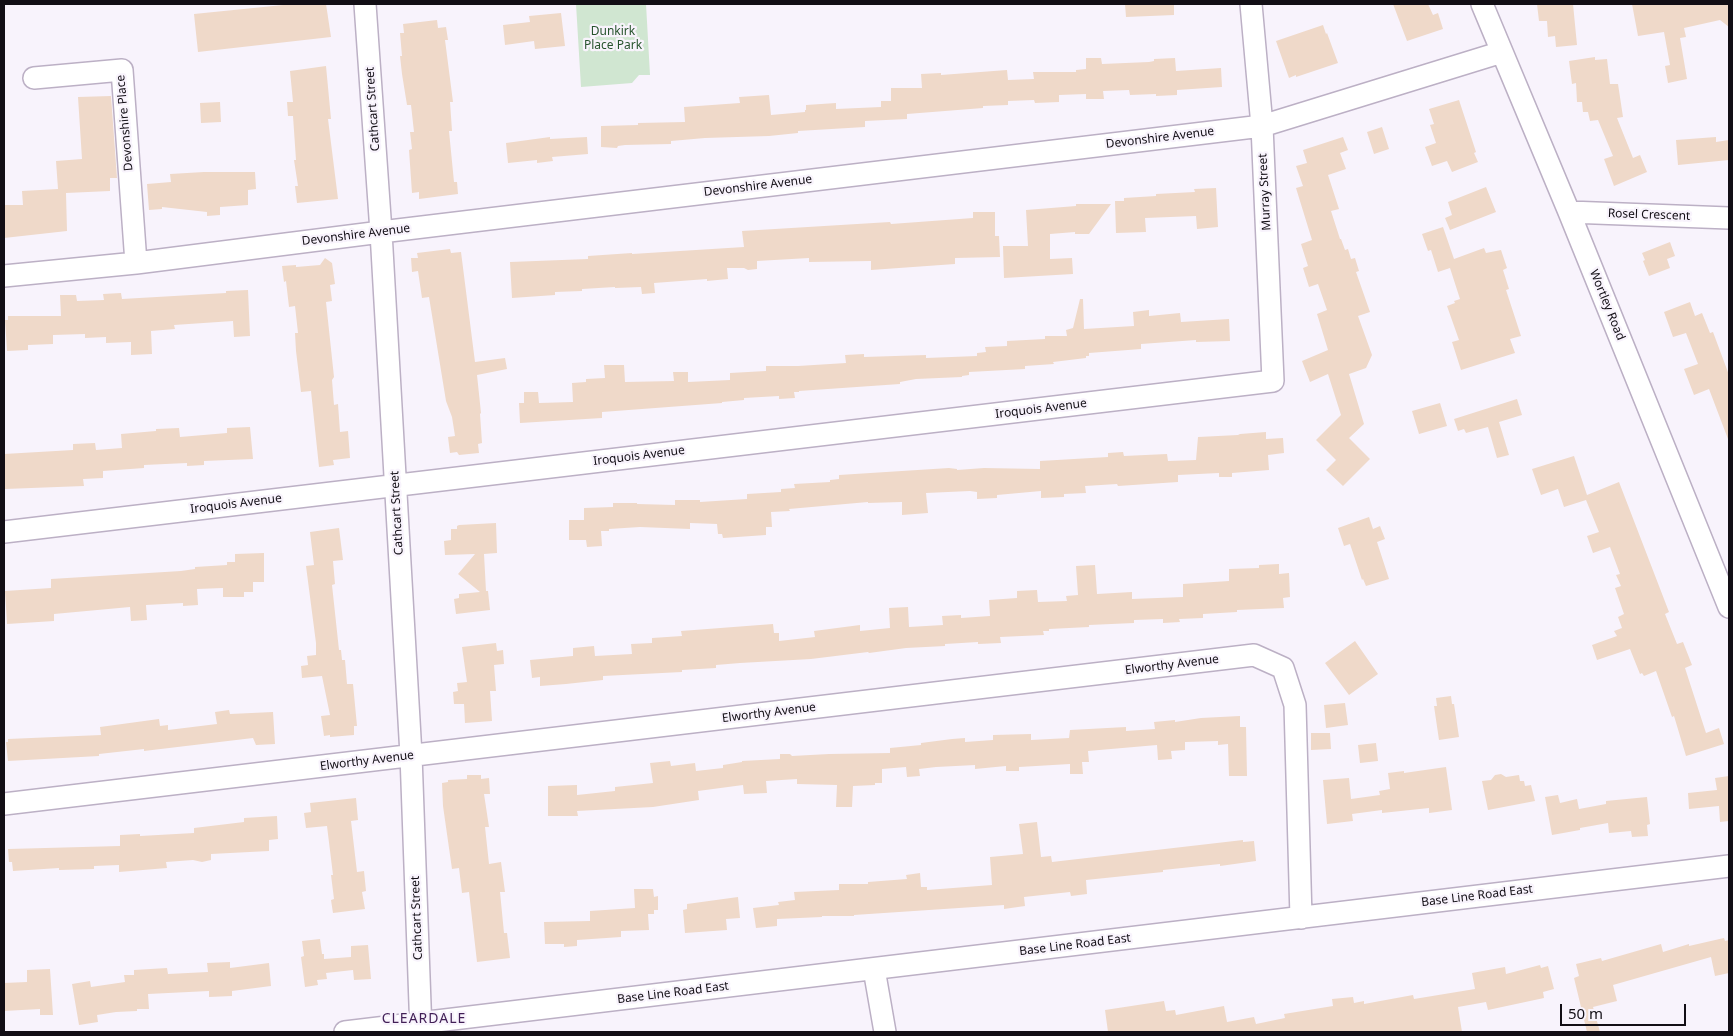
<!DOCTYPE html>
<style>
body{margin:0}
#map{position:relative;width:1733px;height:1036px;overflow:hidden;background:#f8f3fc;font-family:"Noto Sans",sans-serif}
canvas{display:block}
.frame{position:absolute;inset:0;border:5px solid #120e15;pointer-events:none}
.scale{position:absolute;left:1560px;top:1004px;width:126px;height:22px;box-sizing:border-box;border:2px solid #120e15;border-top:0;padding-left:6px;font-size:15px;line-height:18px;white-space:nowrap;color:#120e15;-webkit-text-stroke:4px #f8f3fc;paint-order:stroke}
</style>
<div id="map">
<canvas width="1733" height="1036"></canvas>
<div class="frame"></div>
<div class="scale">50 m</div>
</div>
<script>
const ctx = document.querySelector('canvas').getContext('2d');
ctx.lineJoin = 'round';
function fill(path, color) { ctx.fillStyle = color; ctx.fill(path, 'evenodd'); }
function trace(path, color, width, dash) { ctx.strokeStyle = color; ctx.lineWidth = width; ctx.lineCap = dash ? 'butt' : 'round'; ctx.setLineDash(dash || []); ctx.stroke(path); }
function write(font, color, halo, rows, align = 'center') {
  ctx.font = font + ' "Noto Sans",sans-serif'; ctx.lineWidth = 4.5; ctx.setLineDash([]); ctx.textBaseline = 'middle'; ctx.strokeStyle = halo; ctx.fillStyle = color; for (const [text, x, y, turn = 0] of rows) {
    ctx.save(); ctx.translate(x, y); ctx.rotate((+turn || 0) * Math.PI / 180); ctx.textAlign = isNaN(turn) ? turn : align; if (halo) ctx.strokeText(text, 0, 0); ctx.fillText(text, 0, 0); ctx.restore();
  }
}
const green = new Path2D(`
 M576 4H646L650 75H639L632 83 581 87Z`);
const building = new Path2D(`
 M293 4H326L331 37 198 52 194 14Z
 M1125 4H1174V15L1126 17Z
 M1393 4H1428L1433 15 1438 13 1443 29 1407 41Z
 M1537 4H1573L1577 45 1556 47 1555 36 1548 37 1547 21H1539Z
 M1632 4H1729V27L1720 20 1684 28 1686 37 1680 38 1687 79 1668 83 1665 66 1670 65 1664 32 1638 36Z
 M561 13 565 46 535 49 534 41 505 45 503 25 530 22 529 16Z
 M437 20 438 28 446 27 448 40H445L453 102H450L452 131H449L454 182H457L458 194 419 199V192L412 193 409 150 412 149 410 132H414L411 105H407L402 74 400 56H402L400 33H404L403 24Z
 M1323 25 1326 34 1327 33 1338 63 1296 77V75L1289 78 1276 41Z
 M1595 57V60L1607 59 1610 84H1618L1623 117 1617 118 1633 158 1640 155 1647 172 1614 186 1604 159 1613 156 1598 120 1590 121 1588 112H1583L1582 102H1577L1576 83 1572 84 1569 61Z
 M1086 58H1101L1102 64 1149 62 1154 61V59L1175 58 1176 71 1221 68 1222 87 1177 90V95L1156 96V94L1130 95 1129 90 1103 91 1104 99H1086V94L1059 95V102L1035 103 1034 100 1008 101V105L983 106V108L907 114V119L865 121V127L798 131V133L769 136 705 138 671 141V144L625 145 618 146 617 148 601 147V126L638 125V123L685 122 684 107 740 103 739 97 769 95 771 115 805 112V110H806V105L836 103V109L881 107V101H891V88H922L921 74 941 73V75L1007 70 1008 80 1034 79 1033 72H1076V70L1086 69Z
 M326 66 331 119H328L338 199 297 203 295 186H298L294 160H296L293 116H288L287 102H293L290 71Z
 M111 96 117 178H110V191L66 193 67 231 4 238V205H23L22 191 58 189 56 161 82 159 78 97Z
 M1459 100 1476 152 1474 153 1478 162 1452 172 1447 161 1432 166 1425 147 1436 143 1430 125 1434 124 1429 109Z
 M220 102 221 122 201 123 200 103Z
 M1382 127 1389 149 1374 154 1367 132Z
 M550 137V139L587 137 588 154 552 157 553 161 537 163V160L508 163 506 143Z
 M1343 137 1348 150 1340 153 1346 169 1328 175 1339 209 1331 211 1340 239H1341L1345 250 1348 249 1351 259 1355 258 1359 271 1356 272 1370 312 1358 316 1372 355 1366 368 1349 374 1364 424 1349 438 1370 459 1343 486 1326 470 1336 460 1316 440 1341 415 1328 374 1310 382 1302 361 1328 350 1317 314 1327 310 1318 284 1309 287 1303 268 1308 266 1301 244 1312 240 1296 188 1303 186 1296 166 1307 163 1303 150Z
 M1716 137V142L1729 140V160L1678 165 1676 140Z
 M204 172H255L256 189 248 190V205L220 207V215L207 216V212L162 207V209L149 210 147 184 171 182 170 174Z
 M1486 187 1496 212 1450 230 1445 218 1452 215 1448 202Z
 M1216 188 1218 227 1197 229 1196 216 1145 218 1146 232 1116 233 1115 201H1124V198L1156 196V194L1195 192 1194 189Z
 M1076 204H1111L1089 234H1075V232L1050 234V259L1072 258 1073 274 1004 278 1003 246H1028L1026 210 1076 206Z
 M973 212H995V236H999L1000 257 955 258V264L871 270V261L809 262V258L757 261V269L748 270 744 268H727L728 279 707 281V279L654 283 655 293 642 294 641 287 615 288V287L582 289V291L555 292V295L512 298 510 262 588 259V256L632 253V254L744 247 742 231 890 222 891 224 973 218Z
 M1443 227 1454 259 1484 248 1486 253 1501 250 1507 268 1503 270 1509 289 1506 290 1521 336 1510 339 1515 353 1461 370 1452 342 1459 340 1447 306 1455 303 1454 301 1460 299 1450 268 1438 272 1431 250 1428 251 1422 234Z
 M1670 242 1675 256 1667 259 1670 268 1649 276 1643 261 1645 260 1642 253Z
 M450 249 451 253 461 252 475 362 505 358 507 369 477 375 481 413 480 414 482 443 478 444 479 453 459 455 457 452 450 453 448 437 455 436 452 417 446 401 429 297 422 298 418 271 412 272 411 258H418L417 253Z
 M325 258 332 263 335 284 330 285 332 301 326 302 334 377 332 380 334 405 338 404 340 432 348 431 350 458 333 460 334 465 319 467 311 391 301 392 296 351 295 333H298L295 306 289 307 286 281 284 282 282 266 296 265V267L320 265Z
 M248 290 250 336 234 337 233 321 174 325 175 329 151 331 152 354 131 355V342L106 343V337L85 338V334L53 335V344L28 345V350L7 351 5 320H8V316H61L60 295H76L77 301 104 300 103 294 121 293 122 299 226 293V291Z
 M1080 299H1083L1084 329 1134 326 1133 312 1149 310V316L1180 313 1181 322 1229 319 1230 341 1196 342V340L1141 344V349L1089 353V356H1086V358L1053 362 1054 364 1025 366V369L969 372V375L962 376V377L916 379 900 382V384L799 391V392H794L795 398 779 399V396L744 398V400L722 402V403L602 412V418L520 423 519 403H524V392H538L539 403 573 402 572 383 586 382V379L605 378 604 365H624L625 382 674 381 673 372H688V382L730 380V373L766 371V366H798L846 363 845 355 864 354V357L926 355V358L977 356V353L986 352 985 347 1007 346V341L1045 339V336H1067L1066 330 1073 328Z
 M1690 302 1695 316 1702 313 1710 333 1713 332 1729 375V439H1728L1709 389 1694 395 1684 369 1698 364 1686 333 1673 337 1664 312Z
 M1517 399 1522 415 1499 422 1509 455 1497 458 1488 427 1466 433 1464 429 1458 431 1454 419Z
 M1440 403 1447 426 1419 434 1412 411Z
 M250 427 253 459 204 461V465L187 466V463L144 465V468L103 471V478L83 479 84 486 5 489V485H4V454L73 450V444L95 443 96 450 122 448 121 434 156 431V429L179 428 180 437 227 433V428Z
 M1266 432V439L1283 438 1284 453 1268 455 1269 470 1232 473V477H1219V473L1178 475V482L1118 486 1117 484 1085 486 1086 493 1064 494V497L1041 498V491L997 495V498L977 499V492L970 491 926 493 928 513 902 515V502L868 503V502L789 509 790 511 771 512 772 527H766V535L723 538 722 534H718L717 524 690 523V529L640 527 609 529V531H601L602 546 587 547 586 540H569V520H584V508L613 507V503H637V504L675 505V500H700V502L747 499V494L781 492V489L795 488 794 484 830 482V480L839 479V475L949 468 957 469V470L984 468 1040 469V461L1108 457V453L1123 452 1124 456 1167 454 1168 461 1196 460 1198 437 1238 435 1240 434Z
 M1574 456 1587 495 1619 482 1669 612 1665 614 1677 644 1683 642 1692 665 1685 668 1706 733 1719 728 1724 744 1686 756 1674 716 1672 717 1656 671 1644 676 1642 673 1640 674 1630 649 1597 660 1592 645 1617 636 1614 631 1622 628 1618 617 1624 614 1615 588 1621 586 1616 575 1620 574 1610 547 1593 553 1587 536 1599 532 1586 500 1564 507 1558 489 1541 495 1532 469Z
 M1369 517 1373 529 1380 526 1385 539 1377 542 1389 579 1366 586 1363 579 1362 580 1350 544 1344 546 1338 528Z
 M496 523 497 553 484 554 486 591H488L490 610 456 614 454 599 459 598V594L480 592 458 574 475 554 445 555 444 541 451 540V529H457V526L459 525Z
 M339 528 343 560 333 561 335 584 332 585 339 650H341L342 660H345L347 684H353L357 726H354V735L330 737V735L324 736 321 716 330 715 322 676 302 678 301 666 308 665 307 656 316 655V643L306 566 314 565 310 532Z
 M264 553V582H253V592H244V597H223V588L197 589 198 605 183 606V603L146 605 147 620 131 621 130 607 54 614V621L7 624 5 591 51 588V579L181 571 195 569V567L227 565V562H235V554Z
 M1279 564V574L1289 573 1290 597 1283 598 1284 608 1237 610V612L1203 614V618L1179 619 1180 622 1163 623V619L1134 620V623L1089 625V627L1049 629V631H1043L1044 635 1000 637 1001 643 978 644V642L945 644V646L906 648 869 653 868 652 811 659 740 663 716 665V668L682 670V672L603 676V680L566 684 540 686V677L532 678 530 660 573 656V648L594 646 595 656 632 654 631 644 652 643V638L682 636 681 631 773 624 774 633H779V641L815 637 814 631 860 625V631L890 628 889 608 908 607 909 627 943 625 942 616 961 615V618L990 616 989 600 1017 598V591L1037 590 1038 602 1067 601 1066 596 1078 595 1076 566 1095 565 1097 594 1132 592V599L1183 597V584L1229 581V569L1259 568V565Z
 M1355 641 1378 674 1349 695 1325 663Z
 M496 643 497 651 503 650 504 664 494 665 496 691H490L492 721 465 723 464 704H454L453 692 458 691 457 683 467 682 462 647Z
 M1451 696 1452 704H1454L1459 737 1439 740 1434 706H1437L1436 698Z
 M1345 703 1348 725 1326 728 1324 705Z
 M229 710 230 714 273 712 275 744 256 745 253 738 144 751V749L99 754V756L8 761 6 742H8V739L101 735 100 727 159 719 160 726 168 725V730L217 724 215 712Z
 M1240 716V727H1246L1247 776H1229L1228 744 1218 745V741L1185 742V750L1171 751 1172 759 1158 760 1157 745 1088 751 1089 762H1082L1083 774H1070V764L1019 767V771H1006V766L975 769V765L936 767 919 769 920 776 907 777 906 767 882 769V783H875V785L853 786 852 807H836L837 785 797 784V779L766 781 767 793 744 794 743 785 698 791 699 800 653 807 577 811 578 816H548V786L577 785V795L615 791V787L653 783 650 763 670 761 671 766 695 763 696 771 723 768V765L742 762V761L780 759V754H790L792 756 829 754 890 753V748L921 745V743L952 739 965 738V742L993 740V735L1031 734V740L1069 738 1070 730 1126 727V731L1155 729 1154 722 1175 720V722L1201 718Z
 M1311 733H1330L1331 749 1311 750Z
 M1376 743 1378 761 1360 763 1358 745Z
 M1446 767 1452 810 1429 813V808L1382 813V810L1352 814 1353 821 1327 824 1323 780 1349 778 1351 799 1380 795 1379 791 1390 789 1388 773 1404 771V773Z
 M1501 774 1506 777 1519 775 1520 781H1524L1525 786 1531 785 1535 801 1488 810 1482 781 1491 780 1495 775Z
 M467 775H481V779L489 778 490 794H484L489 827H485L489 864 501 862 505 892H500L504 933H507L510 958 477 962 469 892 462 893 459 868 452 869 443 806 442 783 448 782V780L467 779Z
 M1729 776V821L1720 822 1719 806 1689 809 1688 793 1717 790 1715 778Z
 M1558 795 1560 803 1577 799 1579 809 1606 804V801L1647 797 1650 824 1647 825 1648 836 1632 837 1631 831 1609 833 1608 823 1580 828V830L1552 835 1545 797Z
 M356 798 358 820 351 821 357 872 364 871 366 891 362 892 365 909 333 913 331 900 334 899 331 875H333L327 826 306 828 304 813 311 812 310 803Z
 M277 816 278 839 269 840V851L211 854V860L202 862 193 860 166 862 167 868 119 872V865L94 866V869L59 870V868L13 871 12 862H9L8 849 120 846V835L140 834V836L194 833V828L244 822V818Z
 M1037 822 1041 857 1051 856 1052 862 1243 840V842L1254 841 1256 861 1220 866V864L1163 870V872L1086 880 1087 894 1071 896 1070 892 1024 897 1025 906 1004 909V905L854 915V916H822V917L777 919V926L756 928 753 908 779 905 778 902 795 900 794 892 839 890V884H868V882L907 879 906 875 920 873 921 887H927V890L992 885 990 857 1023 854 1019 824Z
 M634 889H653L654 897 658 896V910H654V914H648L649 930 621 931V937L577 940V946L564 947V944H545L544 922 590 921V911L635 908Z
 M738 897 740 918 726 919 727 930 685 933 683 910 687 909V904Z
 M1724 938 1725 941 1729 940V973L1715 976 1711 957 1613 985 1617 1001 1593 1007 1600 1032H1587L1574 978 1579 976 1576 964 1601 958 1602 961 1661 944 1663 952 1689 944V946Z
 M320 939 322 954H324V959L351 957V946L368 945 371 979 354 980 353 970 326 973 327 979 317 980 318 985 305 987 301 957 304 956 302 941Z
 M230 962V968L269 963 271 986 232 991V996L209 997V991L148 994 149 1009H137V1011L116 1012 97 1015 98 1022 79 1025 72 984 90 981 91 987 125 982 124 975H134V970L167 968 168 974 208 972 207 963Z
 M1540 965 1541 968 1548 966 1554 989 1543 992 1544 998 1488 1010 1486 1002 1458 1007 1462 1032H1108L1105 1010 1164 1001 1166 1011 1175 1010 1176 1015 1224 1006 1227 1022 1254 1017 1256 1024 1285 1018 1284 1014 1333 1006 1332 999 1353 997 1354 1003 1364 1001V1004L1413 995 1414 999 1475 989 1472 973 1505 967 1506 974Z
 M50 969 53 1015H40V1009L4 1011V983L27 982V970Z`);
const minor = new Path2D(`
 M365 4 381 232 411 755 421 1032
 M1482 4 1569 212 1729 607
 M34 78 122 70 136 263
 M1569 212 1729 218
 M4 276 136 263 381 232 1262 126 1502 52
 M4 532 1273 381 1262 126 1251 4
 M4 804 1254 655 1283 668 1295 705 1301 918
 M874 969 885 1032
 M345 1032 1729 866`);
const parkNames = [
 ["Dunkirk",613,32],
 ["Place Park",613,46]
];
const streetNames = [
 ["Cathcart Street",373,109,-94],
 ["Devonshire Place",125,123,-95],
 ["Devonshire Avenue",1160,138,-7],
 ["Devonshire Avenue",758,186,-7],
 ["Murray Street",1265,192,-93],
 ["Rosel Crescent",1649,215,2],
 ["Devonshire Avenue",356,235,-7],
 ["Wortley Road",1607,305,68],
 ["Iroquois Avenue",1041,409,-7],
 ["Iroquois Avenue",639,456,-7],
 ["Iroquois Avenue",236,504,-7],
 ["Cathcart Street",397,513,-93],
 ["Elworthy Avenue",1172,665,-7],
 ["Elworthy Avenue",769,713,-7],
 ["Elworthy Avenue",367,761,-7],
 ["Base Line Road East",1477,896,-7],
 ["Cathcart Street",417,918,-92],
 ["Base Line Road East",1075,945,-7],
 ["Base Line Road East",673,993,-7]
];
const neighbourhoodNames = [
 ["CLEARDALE",424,1019]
];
fill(green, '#d0e6d1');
fill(building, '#efd9c9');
trace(minor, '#bcb0c5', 24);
trace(minor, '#fff', 21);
write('12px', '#27532d', '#f8f3fc', parkNames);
write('12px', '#120e15', '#f8f3fc', streetNames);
ctx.letterSpacing = '1px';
write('14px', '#411f56', '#f8f3fc', neighbourhoodNames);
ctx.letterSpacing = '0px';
</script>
